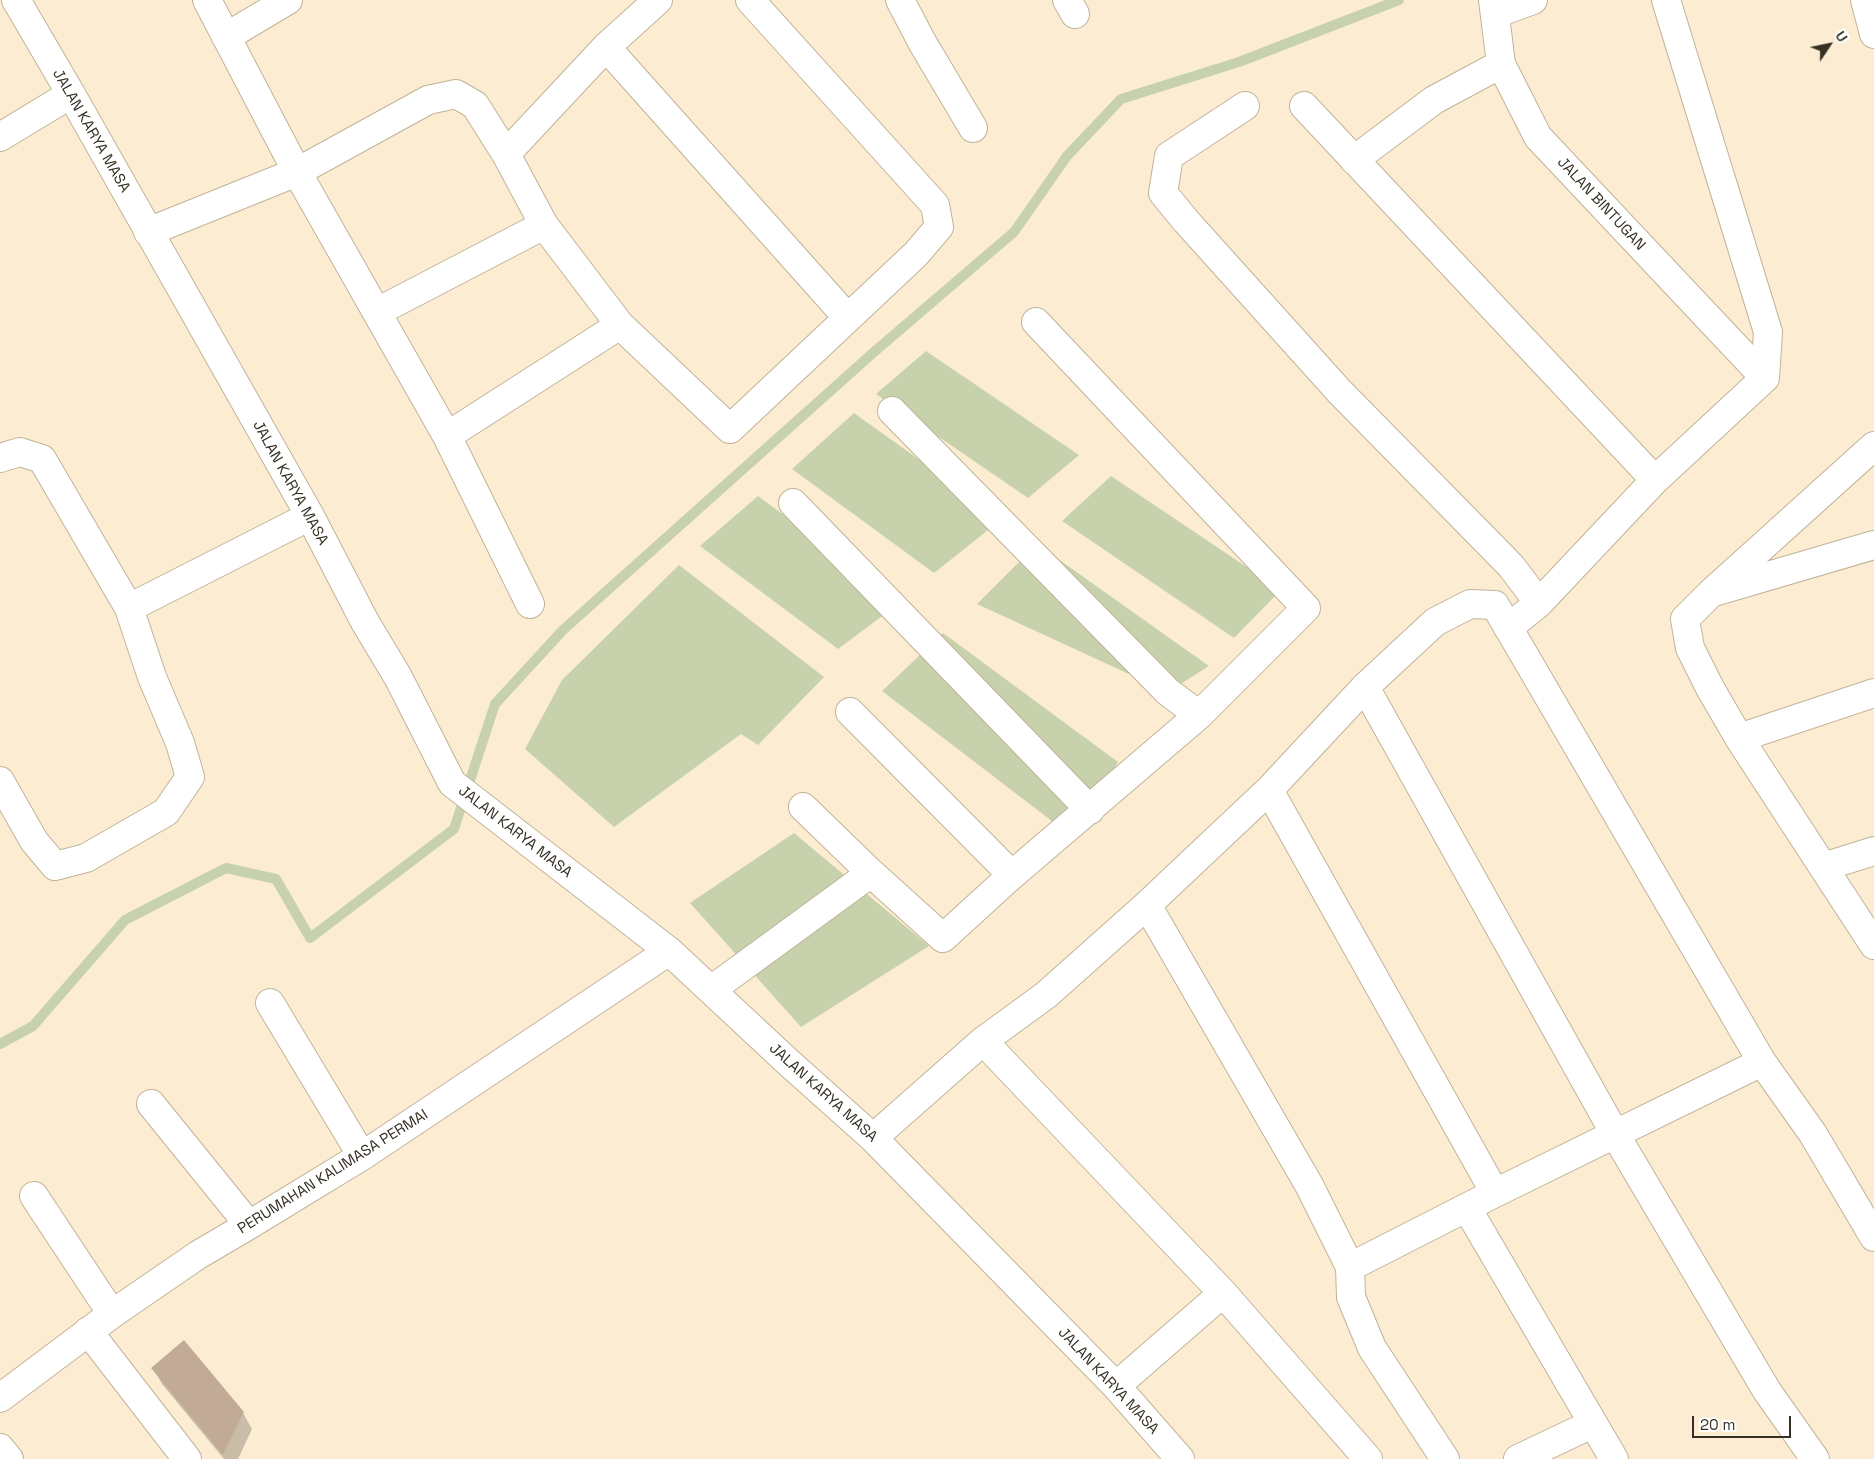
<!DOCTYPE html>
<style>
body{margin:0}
#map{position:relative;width:1874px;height:1459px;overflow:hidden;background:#fcedd2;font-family:"Space Grotesk",sans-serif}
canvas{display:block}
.north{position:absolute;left:1804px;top:20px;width:50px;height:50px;-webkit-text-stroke:4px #fff;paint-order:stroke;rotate:56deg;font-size:14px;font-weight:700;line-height:20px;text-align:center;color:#352f24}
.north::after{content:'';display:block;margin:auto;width:18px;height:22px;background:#352f24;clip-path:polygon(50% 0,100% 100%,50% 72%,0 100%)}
.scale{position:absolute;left:1692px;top:1416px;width:99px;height:22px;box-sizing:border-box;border:2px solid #352f24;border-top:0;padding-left:6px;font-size:15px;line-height:18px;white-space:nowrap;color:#352f24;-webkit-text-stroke:4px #fff;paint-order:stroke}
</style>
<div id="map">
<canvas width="1874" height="1459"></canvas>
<div class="north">U</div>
<div class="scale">20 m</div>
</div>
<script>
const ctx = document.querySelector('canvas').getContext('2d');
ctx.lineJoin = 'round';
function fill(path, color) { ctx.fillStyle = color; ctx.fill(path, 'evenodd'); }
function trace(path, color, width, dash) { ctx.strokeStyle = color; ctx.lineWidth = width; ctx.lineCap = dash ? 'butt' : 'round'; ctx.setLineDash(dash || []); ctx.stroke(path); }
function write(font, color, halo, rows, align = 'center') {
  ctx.font = font + ' "Space Grotesk",sans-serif'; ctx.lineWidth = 4; ctx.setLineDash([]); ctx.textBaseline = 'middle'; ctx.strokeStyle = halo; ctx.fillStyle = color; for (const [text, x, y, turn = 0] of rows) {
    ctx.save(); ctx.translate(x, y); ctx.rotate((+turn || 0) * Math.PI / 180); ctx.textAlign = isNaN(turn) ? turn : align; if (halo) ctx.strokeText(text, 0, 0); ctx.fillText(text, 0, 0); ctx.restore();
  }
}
const water = new Path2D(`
 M926 351 1079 455 1028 498 876 394Z
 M854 413 1002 519 934 573 792 469Z
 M1111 476 1281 590 1234 638 1062 521Z
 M758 496 901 602 838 649 700 546Z
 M1037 544 1209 666 1168 692 977 604Z
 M679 565 824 677 758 745 741 734 614 827 525 749 562 680Z
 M943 633 1118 762 1090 810 1057 825 882 691Z
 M794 833 929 946 801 1027 690 903Z`);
const shadow = new Path2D(`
 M153 1368 243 1413 252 1429 238 1459H224L162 1384Z`);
const stream = new Path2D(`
 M0 1044 33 1026 125 920 226 868 276 879 310 938 454 829 495 704 563 630 874 352 1014 232 1067 156 1121 99 1239 62 1399 0`);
const building = new Path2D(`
 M184 1340 244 1412 223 1455 151 1368Z`);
const street = new Path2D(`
 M16 0 71 94 310 516 365 622 398 677 452 783 669 951 788 1062 873 1138 1116 1386 1180 1459
 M207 0 297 172 447 436 530 604
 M900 0 922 42 973 128
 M1067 0 1075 14
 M1493 0 1501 64 1538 137 1765 378
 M1865 0 1874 34
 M1495 14 1533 0
 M226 37 288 0
 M606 47 847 317
 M1245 106 1169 156 1163 193 1186 221 1339 391 1511 566 1539 603
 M1304 106 1655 480
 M0 137 71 94
 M506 154 606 47 658 0
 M1354 160 1434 100 1501 64
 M148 232 297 172 428 100 456 94 475 105 506 154 544 225 620 325 730 429 916 254 939 227 935 205 750 0
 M377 312 544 225
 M892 411 1168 692 1199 715
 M447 436 620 325
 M1874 446 1711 593 1685 619 1690 648 1710 688 1739 738 1874 945
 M0 458 20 452 42 459 129 608 310 516
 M793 503 1090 810
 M1717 591 1874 545
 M1508 628 1539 603 1655 480 1765 378 1768 332 1666 0
 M1365 687 1615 1134 1767 1391 1815 1459
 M850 712 1012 875
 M1739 738 1874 693
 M0 781 34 841 55 866 86 858 166 812 190 777 180 743 152 677 129 608
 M1269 790 1495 1193
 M1823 867 1874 851
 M871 873 943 938 1012 875 1199 715 1306 608 1036 322
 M1147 905 1309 1185 1350 1267 1495 1193 1762 1062
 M711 990 871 873 803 807
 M270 1003 362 1156
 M983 1041 1223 1293 1368 1459
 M151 1104 249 1225
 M873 1138 983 1041 1046 995 1147 905 1269 790 1365 687 1435 622 1470 604 1495 605 1762 1062 1813 1134 1874 1237
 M34 1196 112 1314
 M1467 1208 1614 1459
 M1350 1267 1351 1297 1372 1348 1445 1459
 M88 1331 187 1459
 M1116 1386 1223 1293
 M0 1398 112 1314 198 1255 249 1225 362 1156 669 951
 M0 1448 9 1459
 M1518 1459 1592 1424`);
const streetNames = [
 ["JALAN KARYA MASA",91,131,60],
 ["JALAN BINTUGAN",1601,204,47],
 ["JALAN KARYA MASA",290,483,61],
 ["JALAN KARYA MASA",515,832,38],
 ["JALAN KARYA MASA",823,1093,42],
 ["PERUMAHAN KALIMASA PERMAI",333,1172,-32],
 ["JALAN KARYA MASA",1108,1381,47]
];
fill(water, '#c7d2ad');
fill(shadow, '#0003');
trace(stream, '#c7d2ad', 10);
fill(building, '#c2ab96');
trace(street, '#c1b399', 30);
trace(street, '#fff', 28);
write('15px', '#352f24', '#fff', streetNames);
</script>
